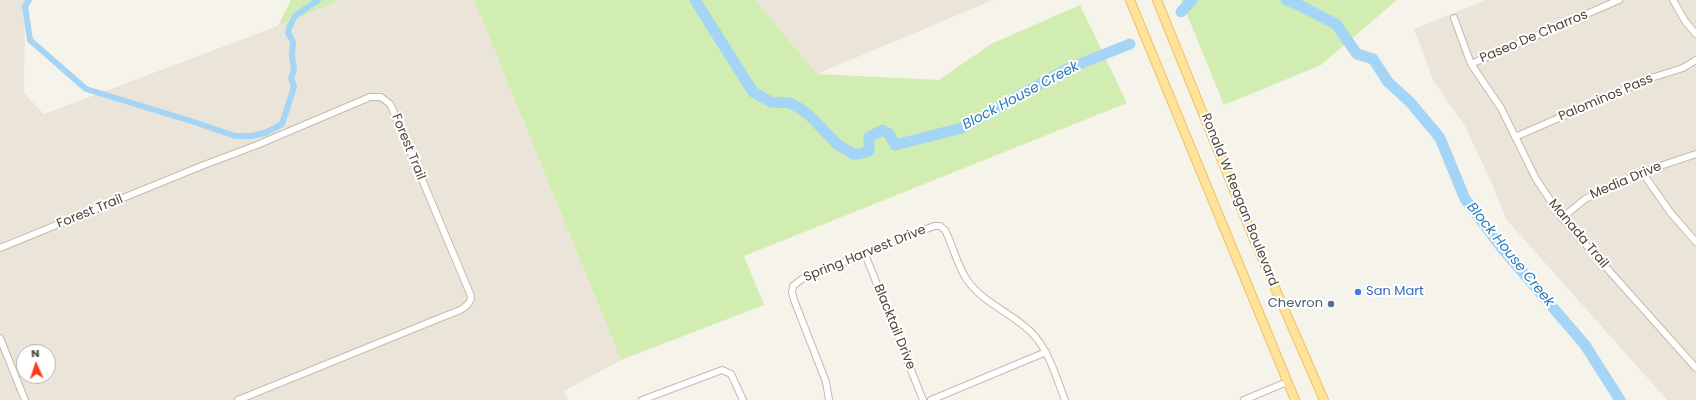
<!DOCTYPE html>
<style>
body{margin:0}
#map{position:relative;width:1696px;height:400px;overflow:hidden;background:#f6f3eb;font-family:Poppins,sans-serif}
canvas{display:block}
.north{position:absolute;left:16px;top:344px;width:40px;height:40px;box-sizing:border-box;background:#fff;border:1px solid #b7b4af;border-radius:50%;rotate:357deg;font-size:11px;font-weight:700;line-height:16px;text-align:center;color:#4c4438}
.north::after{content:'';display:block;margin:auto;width:14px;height:18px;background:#ff3c19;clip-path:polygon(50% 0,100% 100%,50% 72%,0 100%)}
</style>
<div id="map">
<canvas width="1696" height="400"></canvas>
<div class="north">N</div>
</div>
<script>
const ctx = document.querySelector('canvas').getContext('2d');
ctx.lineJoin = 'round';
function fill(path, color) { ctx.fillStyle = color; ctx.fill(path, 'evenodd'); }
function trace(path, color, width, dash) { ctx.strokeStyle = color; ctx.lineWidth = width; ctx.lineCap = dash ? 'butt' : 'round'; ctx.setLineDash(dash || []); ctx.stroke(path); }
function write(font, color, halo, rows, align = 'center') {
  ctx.font = font + ' Poppins,sans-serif'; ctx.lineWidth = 4; ctx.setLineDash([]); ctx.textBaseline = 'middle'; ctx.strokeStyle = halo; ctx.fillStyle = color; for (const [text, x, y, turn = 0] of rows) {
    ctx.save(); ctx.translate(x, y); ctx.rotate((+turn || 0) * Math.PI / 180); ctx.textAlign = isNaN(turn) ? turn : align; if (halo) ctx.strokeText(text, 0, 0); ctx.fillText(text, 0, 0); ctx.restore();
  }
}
const residential = new Path2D(`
 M0 0H28L25 6 24 93 44 114 278 26 342 0H474L621 360 564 391 568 400H0ZM24 352H48V376H24Z
 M755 0H993L817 74Z
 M1486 0H1696V400H1667L1506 219 1493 186 1464 124 1434 82 1414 29Z`);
const green = new Path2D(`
 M291 0H341L278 26Z
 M474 0H755L817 74 939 80 991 44 1080 5 1127 103 744 256 764 305 621 360Z
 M1181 0H1397L1321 65 1224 105Z`);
const canal = new Path2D(`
 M29 0 25 6 30 40 86 89 191 121 235 136H251L265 133 282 124 294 87 291 78 294 70 292 55 293 42 288 33 289 28 295 16 318 0`);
const river = new Path2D(`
 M695 0 753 92 771 102 790 103 801 109 810 116 837 144 853 154H859L869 151V137L883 130 889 134 895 145 962 128 1067 69 1130 44
 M1286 0 1297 4 1336 24 1357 54 1373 59 1388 82 1410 102 1440 138 1465 199 1501 247 1585 345 1620 400
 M1181 12 1192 0`);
const minor = new Path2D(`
 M1673 0 1685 21 1696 34
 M1454 18 1471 64 1501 108 1536 179 1562 218 1696 368
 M1471 64 1619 0
 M1515 137 1651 78 1683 68 1696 60
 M1642 172 1670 212 1696 242
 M1562 218 1585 199 1642 172 1696 154
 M0 248 204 165 257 145 370 97H381L390 104 392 108 471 296C471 308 455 312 445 316L238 400
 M865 254 923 400
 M0 338 25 400
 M642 400 722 370 731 374 743 400
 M829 400 826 382 794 300 792 292 793 286 802 279 934 226H940L945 230C953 246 957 265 967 280 984 304 1011 312 1031 332 1049 350 1056 377 1065 400
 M931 400 1046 352
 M1244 400 1287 382`);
const major = new Path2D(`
 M1130 0 1295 400
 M1157 0 1255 242 1324 400`);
const markers = [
 [1358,292,4,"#3f7fe0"],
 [1331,304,4,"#5c6f8a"]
];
const streetNames = [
 ["Paseo De Charros",1534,37,-23],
 ["Palominos Pass",1606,98,-23],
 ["Forest Trail",408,147,68],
 ["Media Drive",1626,181,-23],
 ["Ronald W Reagan Boulevard",1239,200,68],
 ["Forest Trail",90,212,-22],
 ["Manada Trail",1578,234,50],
 ["Spring Harvest Drive",865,254,-22],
 ["Blacktail Drive",894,327,68]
];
const shopNames = [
 ["San Mart",1366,292]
];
const serviceNames = [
 ["Chevron",1323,304]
];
const waterNames = [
 ["Block House Creek",1021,96,-28],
 ["Block House Creek",1510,255,51]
];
fill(residential, '#ebe5d9');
fill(green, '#d2edb1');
trace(canal, '#a4d5f6', 6);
trace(river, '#a4d5f6', 11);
trace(minor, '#c3bbac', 8);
trace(major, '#edc362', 10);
trace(minor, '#fff', 6);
trace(major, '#ffe39b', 8);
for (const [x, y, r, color] of markers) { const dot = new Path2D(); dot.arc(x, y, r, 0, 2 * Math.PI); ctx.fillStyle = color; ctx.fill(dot); trace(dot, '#fff', 1.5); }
write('13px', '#4c4438', '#fff', streetNames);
write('13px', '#366cbe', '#fff', shopNames, 'left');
write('13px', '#4e5e75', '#fff', serviceNames, 'right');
write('italic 14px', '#267ab9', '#fff', waterNames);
</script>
